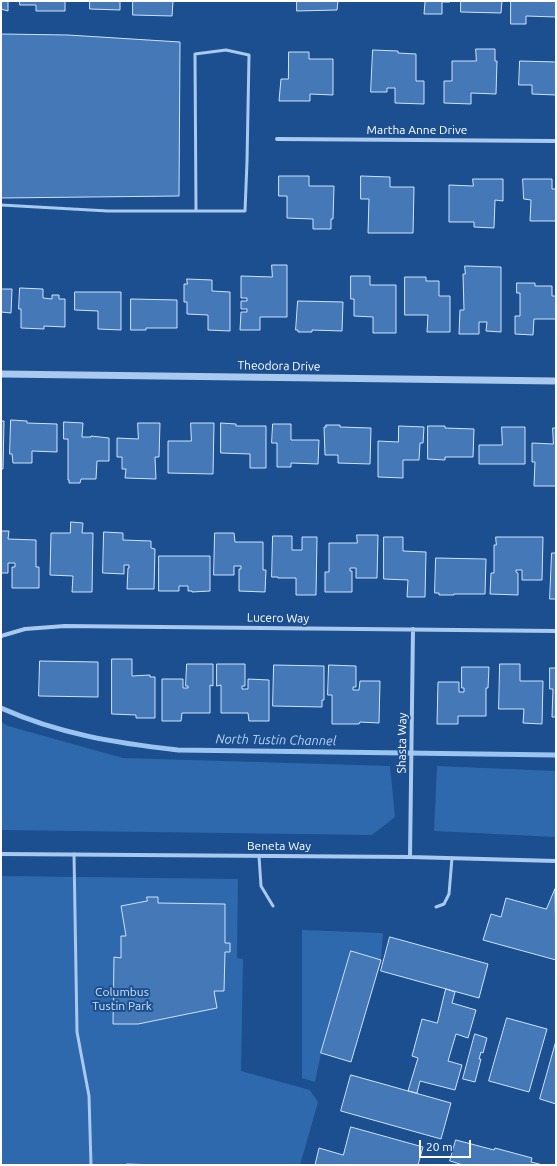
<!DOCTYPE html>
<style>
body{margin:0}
#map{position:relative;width:557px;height:1166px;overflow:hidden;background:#1b4f8f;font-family:Ubuntu,sans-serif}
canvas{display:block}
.frame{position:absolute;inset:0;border:2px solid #fff;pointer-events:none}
.scale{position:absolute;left:419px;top:1140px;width:52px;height:18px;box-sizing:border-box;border:2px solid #fff;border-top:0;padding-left:5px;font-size:12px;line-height:14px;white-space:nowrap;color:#fff;-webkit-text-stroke:3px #1b4f8f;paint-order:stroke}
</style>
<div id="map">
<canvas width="557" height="1166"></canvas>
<div class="frame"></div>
<div class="scale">20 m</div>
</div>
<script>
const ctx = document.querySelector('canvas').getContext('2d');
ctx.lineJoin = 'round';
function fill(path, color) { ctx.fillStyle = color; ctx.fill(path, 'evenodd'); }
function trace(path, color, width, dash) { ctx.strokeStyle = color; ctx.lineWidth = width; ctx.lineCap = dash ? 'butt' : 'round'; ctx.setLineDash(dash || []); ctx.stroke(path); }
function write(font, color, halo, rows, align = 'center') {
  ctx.font = font + ' Ubuntu,sans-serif'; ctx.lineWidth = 4; ctx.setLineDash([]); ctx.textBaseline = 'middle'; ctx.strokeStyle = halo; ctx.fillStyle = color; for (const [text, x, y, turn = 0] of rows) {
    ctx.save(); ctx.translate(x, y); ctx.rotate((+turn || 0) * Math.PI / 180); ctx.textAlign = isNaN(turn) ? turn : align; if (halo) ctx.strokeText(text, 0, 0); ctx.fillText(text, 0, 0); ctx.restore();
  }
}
const green = new Path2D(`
 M1 722 8 726 123 758 390 766 395 817 372 835 1 830Z
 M437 766 556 771V837L434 831Z
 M1 876 238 879 237 958 243 959 241 1071 310 1090 318 1102 300 1165H1Z
 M302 930 383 933 381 960 351 951 321 1053 315 1082 302 1078Z`);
const stream = new Path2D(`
 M1 708C59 734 115 743 178 750L556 755`);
const building = new Path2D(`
 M1 1H8V11L1 9Z
 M20 1H65V11H36V5H20Z
 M90 1H120V10L90 9Z
 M133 1H173L172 16 133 15Z
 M297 1H338L337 10 297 11Z
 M404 1H450V2H442V14H424L425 2Z
 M461 1H502L501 13 461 12Z
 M511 1H556V17L526 16V24H511Z
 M1 34 68 35 180 42 179 196 1 198Z
 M476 49H495V61H497L496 94 471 93V104L444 103V81H452V61H476Z
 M373 50 398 51V53L416 54V81H424V104L395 103V88H387V92H371Z
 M289 52H309V59H333V95L310 94V101H279L281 79H288Z
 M520 61 556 62V106V95L532 94V85H519Z
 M279 176H309V186H334L333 219H331V229H313V219L287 218V196H279Z
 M361 176 390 177V187H414L413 233H368L369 199H361Z
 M473 179H503V201L495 200 494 228 474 227V222H449V185L473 186Z
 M523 179H552V189H556V221H530L531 200 524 199Z
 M272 265H287V317H260V330H240L241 312H247V309H241V301H247V298H241V276L272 277Z
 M465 266 501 267V332L486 331 487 322H479V334H459L460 310H464L463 274H465Z
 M351 276H370V285H396V333H373V317L354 316V299H351Z
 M405 277H426V281H439V296H450V332H427L428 315H405Z
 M187 279 212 280V291L230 292V331L208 330V315L187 314V302H184V284H187Z
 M517 283H535V286H552V296H556V319H534L533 335 515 334V316H520V293H517Z
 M20 288 43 289V298L52 299V295H59V299H65V327L44 326V329L21 328V309H19Z
 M1 289H12L11 313 1 312Z
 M75 292H121V330L98 329V311L75 310Z
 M131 299 177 300V328H146V330H131Z
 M298 301 343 302 342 331 312 330V332H298V330H296Z
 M11 420 27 421V423L57 424V452L32 451V463H13L12 454H10Z
 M1 421H4L3 469H1Z
 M64 422 83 423 82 437H91V436L109 438V461H97L96 479H81L80 483H69V480H68V439H64Z
 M138 423H160L159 457H155L156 479 125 478 126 469H122V457H117V438L138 439Z
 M191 423H214L213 474 168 473V441H191Z
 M221 423 236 424V426H266V468H250V454L221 453Z
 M273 424H291V440H319L318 464 291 463V467H277V443H272Z
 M326 425H340V427L371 428 370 464 338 463V455H325L324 427H326Z
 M399 426 424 427 423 443H420L419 460H403V478L378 477V441L398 442Z
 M428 426H445V428L474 429 473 457H445V460L428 459Z
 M502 427H525V464H479V445H502Z
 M553 428H556V486H534L535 462H532V443L553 444Z
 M71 522 83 523 82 533H93L92 592H72L73 576 50 575 51 533H70Z
 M1 531H9L8 539 36 540V567H39V588H12V567H15V563H8V573H1Z
 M104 532 123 533V540L151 541V548L155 549 154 589H127L128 568H129V565H124V574L103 573Z
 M215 533H234L235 542H263V570H266L265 592 239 591V569H241V566H234V575H214Z
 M357 535H378L377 578H356V568H350V571H352V592H325V572H329V543H357Z
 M273 536H292V550H302V537H317L316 595H296V578H278V577H272Z
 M384 537H403V551L426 552 425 597H407L408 580 384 579Z
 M496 537H543L542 580H522V570H516V572L518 573V595L490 594 491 573H494V545H496Z
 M552 553H556V599H550Z
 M159 556H210V591L192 592V591H188V586H179V591H159Z
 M436 558 486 559 485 594H454V595H439V593H435Z
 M112 659H132V676L150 675V677H155V718H136V715L112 714Z
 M40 661 98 662V697L39 696Z
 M187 664H213V686L210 685V713H182L181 721H162V679H183V688H188V686H186Z
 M217 664H245V686H242V689H248V679L269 680V721H249L248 713H221V685L217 686Z
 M500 664H520V681H543L542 724 523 723 524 709H499Z
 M274 665 324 666V700H322V707L273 706Z
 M329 665 356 666V687H353V690H359L360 681H380L379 723 360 722 359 724H332V695H328Z
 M462 667H489L488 688H486V716H458V724H437L438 682H459V692H464V688H462Z
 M550 668H556V717H552L553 689H550Z
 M555 889 556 960 483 940 491 914 501 917 506 898 546 909Z
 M147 897H158V903L225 904V943H230V952H225L224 991H214L217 1008 138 1024H113L114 957 121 958V936H126L121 906 147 901Z
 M390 937 488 964 479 998 381 971Z
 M351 951 381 960 351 1062 321 1053Z
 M446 989 455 992 452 1003 476 1010 468 1038 456 1034 448 1061 462 1065 455 1090 420 1081 417 1093 408 1091 418 1058 412 1056 422 1019 437 1023Z
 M507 1018 547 1029 529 1092 489 1081Z
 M475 1034 487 1038 483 1053 481 1052 479 1059H481L475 1082 463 1079Z
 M556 1041V1104L540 1099Z
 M351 1075 451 1103 441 1139 341 1111Z
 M351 1127 423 1147 418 1165H315L319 1148 343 1155Z
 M456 1140 494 1150 495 1148 532 1158 531 1162 543 1165H463L450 1161Z
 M127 1164 158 1165H127Z`);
const service = new Path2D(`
 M1 205 108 211H245L247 162 249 55 226 50 195 54 196 211
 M74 854 77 1032 89 1096 91 1165
 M259 856 261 886 273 906
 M436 907 444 904 449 894 452 858`);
const minor = new Path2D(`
 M277 139 556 141
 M1 636 25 629 65 626 556 631
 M1 854 410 857 556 861
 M410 857 413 629`);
const tertiary = new Path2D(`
 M1 374 556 381`);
const streetNames = [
 ["Martha Anne Drive",417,130],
 ["Theodora Drive",279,366,1],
 ["Lucero Way",278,618,1],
 ["Shasta Way",402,743,-89],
 ["Beneta Way",279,846]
];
const parkNames = [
 ["Columbus",122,992],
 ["Tustin Park",122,1006]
];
const waterNames = [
 ["North Tustin Channel",276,740,1]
];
fill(green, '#2e69ad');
trace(stream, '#9cc4f0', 5);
fill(building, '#4478b7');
trace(building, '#cfe3fa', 1);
trace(service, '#a9c9ee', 3);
trace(minor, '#a9c9ee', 4);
trace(tertiary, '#a9c9ee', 7);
write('12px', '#fff', '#1b4f8f', streetNames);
write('12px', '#cfe3fa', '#1b4f8f', parkNames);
write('italic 13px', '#b5d3f5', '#1b4f8f', waterNames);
</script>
